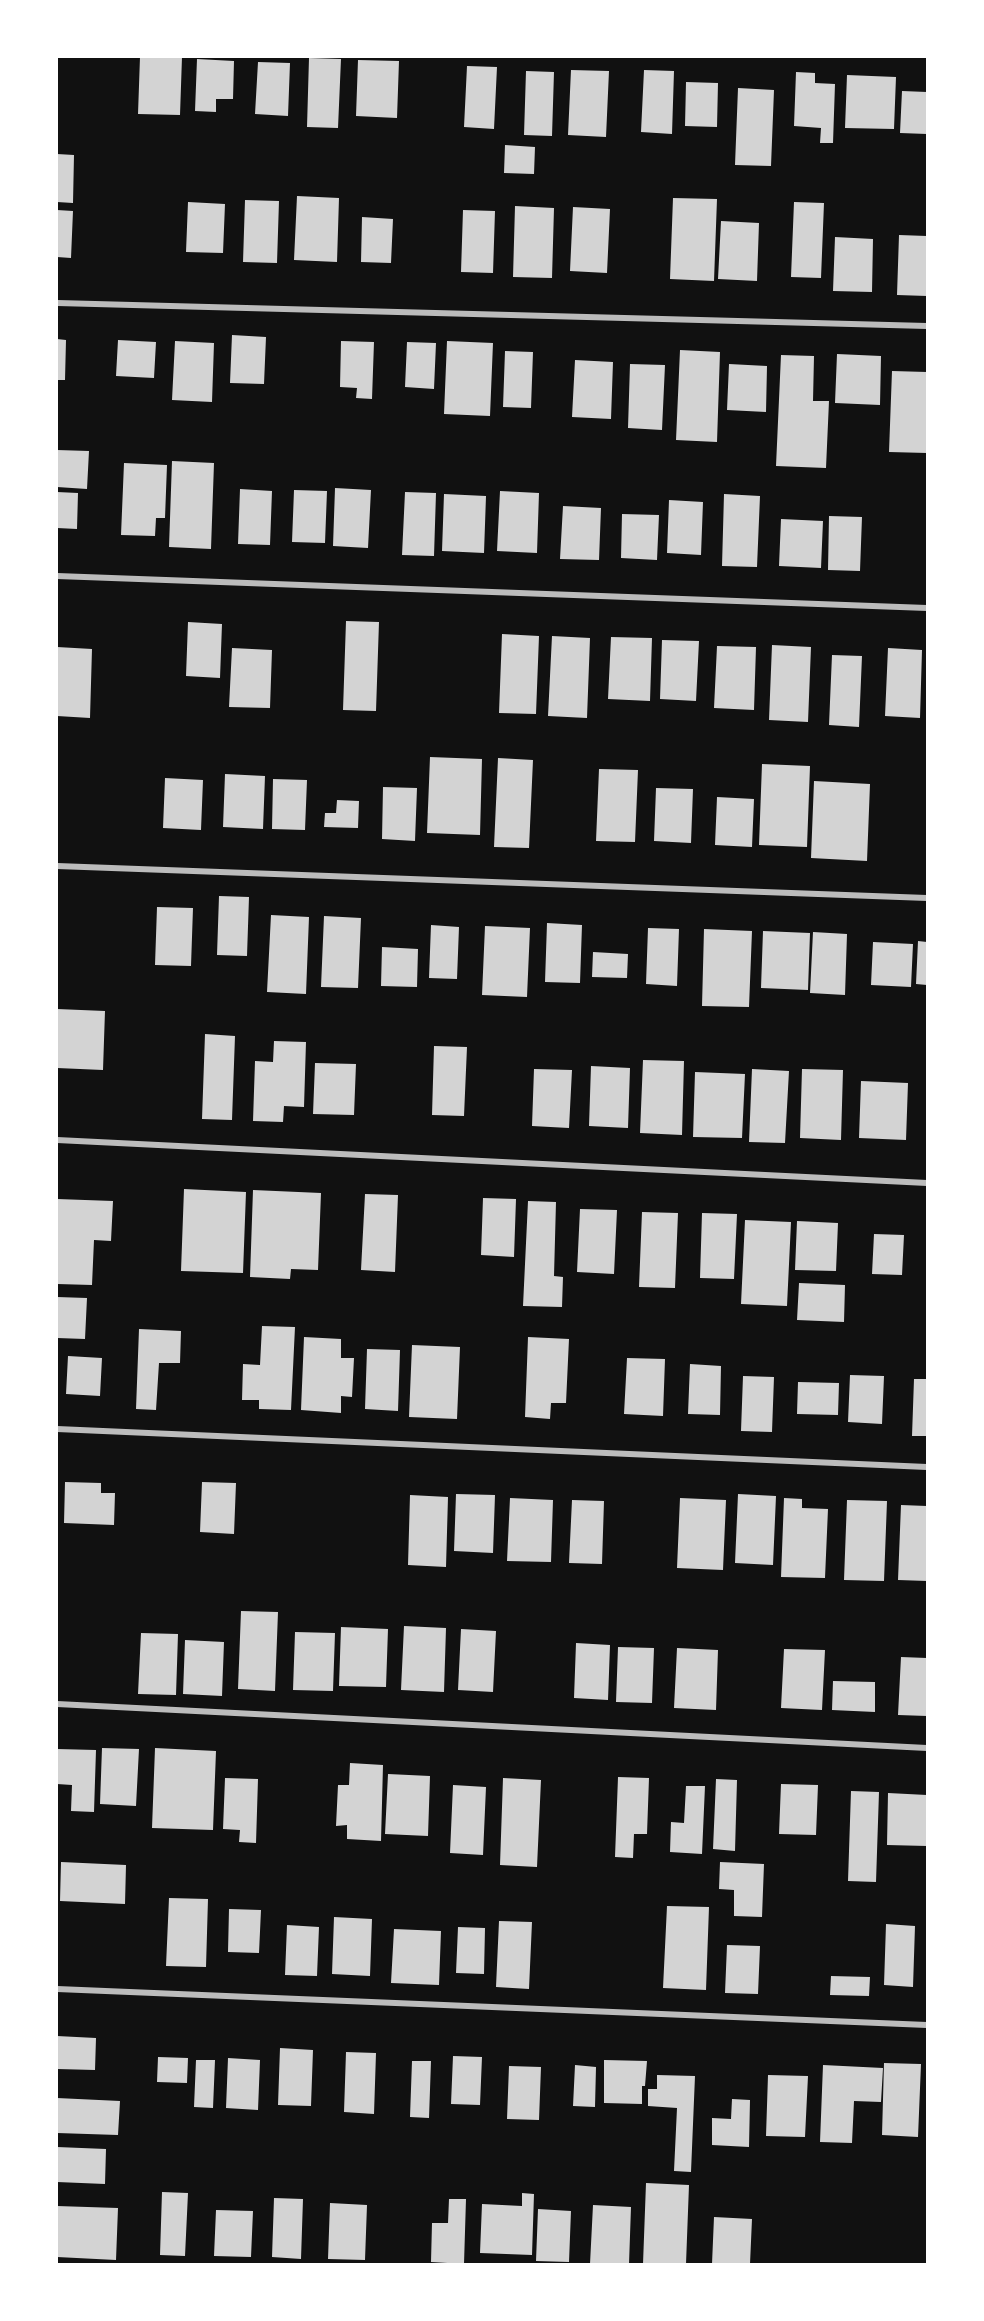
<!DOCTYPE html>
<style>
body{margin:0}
#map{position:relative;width:984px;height:2321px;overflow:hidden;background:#111;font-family:"PT Sans Narrow",sans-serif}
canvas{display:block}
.frame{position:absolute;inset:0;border:58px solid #fff;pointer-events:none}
</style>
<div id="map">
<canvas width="984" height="2321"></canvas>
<div class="frame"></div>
</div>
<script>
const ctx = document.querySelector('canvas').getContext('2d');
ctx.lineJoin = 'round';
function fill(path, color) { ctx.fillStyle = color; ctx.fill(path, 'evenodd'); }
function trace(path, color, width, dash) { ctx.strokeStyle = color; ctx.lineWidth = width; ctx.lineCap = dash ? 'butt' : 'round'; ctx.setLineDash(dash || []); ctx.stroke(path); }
const building = new Path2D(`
 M140 57H182L180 115 138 114Z
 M309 58 341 59 338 128 307 127Z
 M197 59 234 61 233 99H216V112L195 111Z
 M358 60 399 61 397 118 356 116Z
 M258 62 290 63 288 116 255 114Z
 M467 66 497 67 494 129 464 127Z
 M571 70 609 71 606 137 568 135Z
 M644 70 674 71 672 134 641 132Z
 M526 71 554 72 552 136 524 135Z
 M796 72 815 73V83L835 84 833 143H820L821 128 794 126Z
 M847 75 896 77 894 129 845 128Z
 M686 82 718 83 717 127 685 126Z
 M738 88 774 90 771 166 735 165Z
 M902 91 927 92V134L900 133Z
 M505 145 535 147 534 174 504 173Z
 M57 154 74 155 73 203 57 202Z
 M297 196 339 198 337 262 294 260Z
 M673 198 717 199 714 281 670 279Z
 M245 200 279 201 277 263 243 262Z
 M188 202 225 204 223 253 186 252Z
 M794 202 824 203 821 278 791 277Z
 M515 206 554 208 552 278 513 277Z
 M573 207 610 209 607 273 570 271Z
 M57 210 73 211 71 258 57 257Z
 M463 210 495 211 493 273 461 272Z
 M362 217 393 219 391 263 361 262Z
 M721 221 759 223 757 281 718 279Z
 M899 235 927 236V296L897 295Z
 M835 237 873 239 872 292 833 291Z
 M232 335 266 337 264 384 230 383Z
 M57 339 66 340 65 380H57Z
 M118 340 156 342 154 378 116 376Z
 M175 341 214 343 212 402 172 400Z
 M341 341 374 342 372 399 356 398 357 388 340 387Z
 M447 341 493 343 490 416 444 414Z
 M407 342 436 343 434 389 405 387Z
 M680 350 720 352 717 442 676 440Z
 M505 351 533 352 531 408 503 407Z
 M837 354 881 356 880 405 835 403Z
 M781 355 814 356 813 401H829L826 468 776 466Z
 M575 360 613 362 611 419 572 417Z
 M630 364 665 365 662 430 628 428Z
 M729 364 767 366 766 412 727 410Z
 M892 371 927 372V453L889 452Z
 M57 450 89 451 87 489 57 487Z
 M172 461 214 463 211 549 169 547Z
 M124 463 167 465 165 518H156L155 536 121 535Z
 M335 488 371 490 368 548 333 546Z
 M240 489 272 491 270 545 238 544Z
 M294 490 327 491 325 543 292 542Z
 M500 491 539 493 537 553 497 551Z
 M57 492 78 493 77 529 57 528Z
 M405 492 436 493 434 556 402 555Z
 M444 494 486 496 484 553 442 551Z
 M724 494 760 496 757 567 722 566Z
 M669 500 703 502 701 555 667 553Z
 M563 506 601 508 599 560 560 559Z
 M622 514 659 515 657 560 621 558Z
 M829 516 862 517 860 571 828 570Z
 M781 519 823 521 821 568 779 566Z
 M346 621 379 622 376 711 343 710Z
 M188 622 222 624 220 678 186 676Z
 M502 634 539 636 536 714 499 713Z
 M552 636 590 638 587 718 548 716Z
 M611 637 652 638 650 701 608 699Z
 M662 640 699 641 696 701 660 699Z
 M772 645 811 647 808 722 769 720Z
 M717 646 756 647 754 710 714 708Z
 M57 647 92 649 90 718 57 716Z
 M232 648 272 650 270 708 229 707Z
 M888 648 922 650 920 718 885 716Z
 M832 655 862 656 859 727 829 725Z
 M430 757 482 759 480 835 427 833Z
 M498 758 533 760 529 848 494 847Z
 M762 764 810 766 807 847 759 845Z
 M599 769 638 770 635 842 596 841Z
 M225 774 265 776 263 829 223 827Z
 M165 778 203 780 201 830 163 828Z
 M273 779 307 780 305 830 272 829Z
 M814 781 870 784 867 861 811 858Z
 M383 787 417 788 415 841 382 839Z
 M656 788 693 789 691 843 654 841Z
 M717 797 754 799 752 847 715 845Z
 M337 800 359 801 358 828 324 827 325 813H336Z
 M219 896 249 897 247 956 217 955Z
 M157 907 193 908 191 966 155 965Z
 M271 915 309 917 306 994 267 992Z
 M324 916 361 918 358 988 321 987Z
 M547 923 582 925 580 983 545 982Z
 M431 925 459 927 457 979 429 978Z
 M485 926 530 928 527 997 482 995Z
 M648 928 679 929 677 986 646 984Z
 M704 929 752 931 749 1007 702 1006Z
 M763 931 810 933 808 990 761 988Z
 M813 932 847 934 845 995 810 993Z
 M918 941 927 942V985L916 984Z
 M873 942 913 944 911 987 871 985Z
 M382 947 418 949 417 987 381 986Z
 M593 952 628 954 627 978 592 977Z
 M57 1009 105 1011 103 1070 57 1068Z
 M205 1034 235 1036 232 1120 202 1119Z
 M274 1041 306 1042 304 1107 284 1106 283 1122 253 1121 255 1061 273 1062Z
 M434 1046 467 1047 464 1116 432 1115Z
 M643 1060 684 1061 682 1135 640 1133Z
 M315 1063 356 1064 354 1115 313 1114Z
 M591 1066 630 1068 628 1128 589 1126Z
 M534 1069 572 1070 569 1128 532 1126Z
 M752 1069 789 1071 785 1143 749 1142Z
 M802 1069 843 1070 841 1140 800 1138Z
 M695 1072 745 1074 742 1138 693 1137Z
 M861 1081 908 1083 906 1140 859 1138Z
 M184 1189 246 1192 243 1273 181 1271Z
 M253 1190 321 1193 318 1270 291 1269 290 1279 250 1277Z
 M365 1194 398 1195 395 1272 361 1270Z
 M483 1198 516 1199 514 1257 481 1255Z
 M57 1199 113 1201 111 1241 94 1240 92 1285 57 1284Z
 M528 1201 556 1202 554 1276 563 1277 562 1307 523 1306Z
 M580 1209 617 1210 614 1274 577 1272Z
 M642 1212 678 1213 675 1288 639 1287Z
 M702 1213 737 1214 734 1279 700 1278Z
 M745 1220 791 1222 787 1306 741 1304Z
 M797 1221 838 1223 836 1271 795 1270Z
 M874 1234 904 1235 902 1275 872 1274Z
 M799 1283 845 1285 844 1322 797 1320Z
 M57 1297 87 1298 85 1339 57 1338Z
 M262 1326 295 1327 291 1410 259 1409V1400H242L243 1364 260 1365Z
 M139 1329 181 1331 180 1363H159L156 1410 136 1409Z
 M304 1337 341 1339V1358H354L352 1397 341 1396V1413L301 1410Z
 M528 1337 569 1339 566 1403H551L550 1419 525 1417Z
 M412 1345 460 1347 457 1419 409 1417Z
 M367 1349 400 1350 398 1411 365 1409Z
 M68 1356 102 1358 100 1396 66 1394Z
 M627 1358 665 1359 663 1416 624 1414Z
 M690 1364 721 1366 720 1415 688 1414Z
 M850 1375 884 1376 882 1424 848 1422Z
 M743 1376 774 1377 772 1432 741 1431Z
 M914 1379H927V1436H912Z
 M798 1382 839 1383 838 1415 797 1414Z
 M65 1482 101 1483V1493H115L114 1525 64 1523Z
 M202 1482 236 1483 234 1534 200 1532Z
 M456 1494 495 1495 493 1553 454 1551Z
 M738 1494 776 1496 773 1565 735 1563Z
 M410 1495 448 1497 446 1567 408 1565Z
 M510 1498 553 1500 551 1562 507 1561Z
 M680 1498 726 1500 723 1570 677 1568Z
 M784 1498 802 1499V1508L828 1509 825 1578 781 1577Z
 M572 1500 604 1501 602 1564 569 1563Z
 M847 1500 887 1501 884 1581 844 1580Z
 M901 1505 927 1506V1581L898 1580Z
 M241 1611 278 1612 275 1691 238 1689Z
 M404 1626 446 1628 444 1692 401 1690Z
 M341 1627 388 1629 386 1687 339 1686Z
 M461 1629 496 1631 493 1692 458 1690Z
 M295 1632 335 1633 333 1691 293 1690Z
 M141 1633 178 1634 176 1695 138 1694Z
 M185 1640 224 1642 222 1696 183 1694Z
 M576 1643 610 1645 608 1700 574 1698Z
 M618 1647 654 1648 652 1703 616 1702Z
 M677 1648 718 1650 716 1710 674 1708Z
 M784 1649 825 1650 822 1710 781 1708Z
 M901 1657 927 1658V1716L898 1715Z
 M833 1681 875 1682V1712L832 1710Z
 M102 1748 139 1749 136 1806 100 1804Z
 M155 1748 216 1751 213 1830 152 1828Z
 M57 1749 96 1750 94 1812 71 1811 72 1785 57 1784Z
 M350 1763 383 1765 381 1841 347 1839V1825L336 1826 338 1785H349Z
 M388 1774 430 1776 428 1836 385 1834Z
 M618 1777 649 1778 647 1834H634L633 1858 615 1857Z
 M225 1778 258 1779 256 1843 239 1842 240 1830 223 1829Z
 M503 1778 541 1780 537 1867 500 1865Z
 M716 1779 737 1780 735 1851 713 1849Z
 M781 1784 818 1785 816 1835 779 1834Z
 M453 1785 486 1787 483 1855 450 1853Z
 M686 1786H705L702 1854 670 1852 671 1822 684 1823Z
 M851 1791 879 1792 876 1882 848 1881Z
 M888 1793 927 1795V1846L887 1845Z
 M61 1862 126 1865 125 1904 60 1901Z
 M720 1862 764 1864 762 1917 734 1916V1890L719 1889Z
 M169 1898 208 1899 206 1967 166 1966Z
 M667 1906 709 1907 706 1990 663 1988Z
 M229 1909 261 1910 259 1953 228 1952Z
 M334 1917 372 1919 370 1976 332 1974Z
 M499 1921 532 1922 529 1989 496 1987Z
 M886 1924 915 1926 913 1987 884 1985Z
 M287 1925 319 1927 317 1976 285 1975Z
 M458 1927 485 1928 484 1974 456 1973Z
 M394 1929 441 1931 439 1985 391 1983Z
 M727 1945 760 1946 758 1994 725 1993Z
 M831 1976 870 1977 869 1996 830 1995Z
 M57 2036 96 2038 95 2070 57 2069Z
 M280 2048 313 2050 311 2106 278 2105Z
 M346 2052 376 2053 374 2114 344 2112Z
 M453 2056 482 2057 480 2105 451 2104Z
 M158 2057 188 2058 187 2083 157 2082Z
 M228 2058 260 2060 258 2110 226 2108Z
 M196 2060H215L213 2108 194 2107Z
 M604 2060 647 2061 645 2086H642V2104L604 2103Z
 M412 2061H431L429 2118 410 2117Z
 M884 2063 921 2064 918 2137 882 2135Z
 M575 2065 596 2067 595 2107 573 2106Z
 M823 2065 883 2068 881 2102 854 2101 852 2143 820 2142Z
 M509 2066 541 2067 539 2120 507 2119Z
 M657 2075 695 2076 691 2172 674 2171 677 2108 648 2106V2089H657Z
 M768 2075 808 2076 805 2137 766 2136Z
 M57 2098 120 2101 118 2135 57 2133Z
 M732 2099 750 2100 749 2147 712 2145V2118L731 2119Z
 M57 2147 106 2149 105 2184 57 2182Z
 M646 2183 689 2185 686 2264H643Z
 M162 2192 188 2193 185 2256 160 2255Z
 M522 2193 534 2194 532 2255 480 2253 482 2204 522 2206Z
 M274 2198 303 2199 301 2259 272 2257Z
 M449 2199H466L464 2264 431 2262 432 2223H448Z
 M330 2203 367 2205 365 2260 328 2259Z
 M593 2205 631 2207 629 2264H590Z
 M57 2206 118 2208 116 2260 57 2257Z
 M538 2209 571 2211 569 2262 536 2261Z
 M216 2210 253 2211 251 2257 214 2256Z
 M714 2217 752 2219 750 2264H712Z`);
const minor = new Path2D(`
 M57 303 927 326
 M57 576 927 608
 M57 866 927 898
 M57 1140 927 1183
 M57 1429 927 1467
 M57 1704 927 1748
 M57 1989 927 2025`);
fill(building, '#d3d3d3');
trace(minor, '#bcbcbc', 6);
</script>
